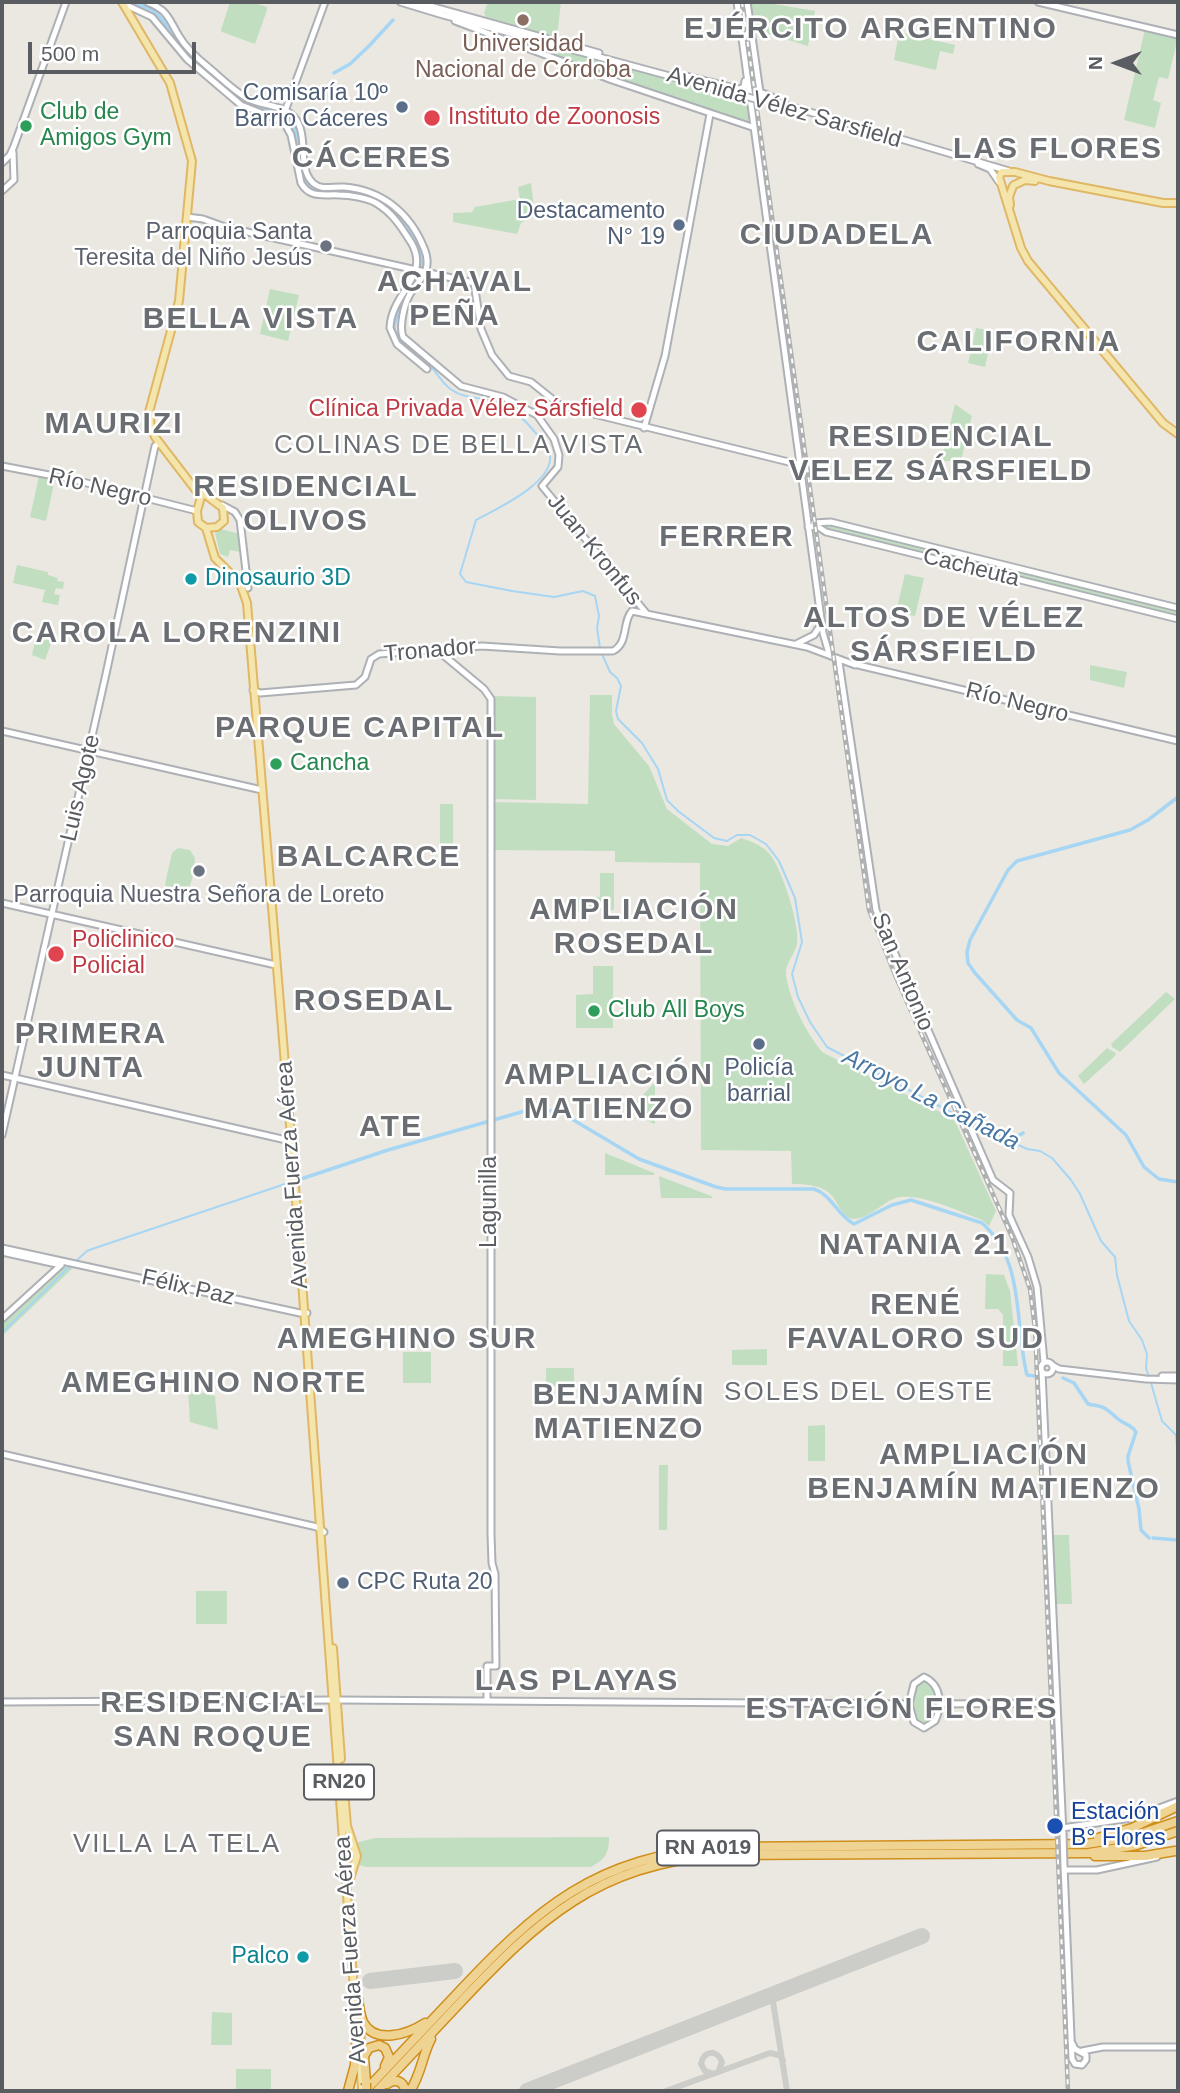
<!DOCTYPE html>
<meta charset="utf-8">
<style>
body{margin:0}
#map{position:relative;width:1180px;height:2093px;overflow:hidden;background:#eae8e1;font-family:Helvetica,sans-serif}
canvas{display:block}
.frame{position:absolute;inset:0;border:4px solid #595c60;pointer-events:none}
.north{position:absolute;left:1082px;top:28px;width:70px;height:70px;-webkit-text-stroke:5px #fff;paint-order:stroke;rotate:270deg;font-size:19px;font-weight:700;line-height:28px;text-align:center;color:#595c60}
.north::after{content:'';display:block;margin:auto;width:24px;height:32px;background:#595c60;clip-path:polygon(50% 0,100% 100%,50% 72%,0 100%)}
.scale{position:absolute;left:28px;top:42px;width:168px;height:32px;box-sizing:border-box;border:4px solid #595c60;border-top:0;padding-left:9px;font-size:21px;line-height:24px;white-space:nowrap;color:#595c60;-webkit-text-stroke:5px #fff;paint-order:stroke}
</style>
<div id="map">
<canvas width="1180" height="2093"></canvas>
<div class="frame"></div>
<div class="north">N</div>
<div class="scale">500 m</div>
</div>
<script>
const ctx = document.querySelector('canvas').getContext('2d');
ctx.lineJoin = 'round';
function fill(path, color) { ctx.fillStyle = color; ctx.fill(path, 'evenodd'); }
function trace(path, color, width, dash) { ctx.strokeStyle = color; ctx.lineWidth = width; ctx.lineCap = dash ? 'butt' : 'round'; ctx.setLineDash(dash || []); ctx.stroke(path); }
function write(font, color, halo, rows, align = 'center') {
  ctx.font = font + ' Helvetica,sans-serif'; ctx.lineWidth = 5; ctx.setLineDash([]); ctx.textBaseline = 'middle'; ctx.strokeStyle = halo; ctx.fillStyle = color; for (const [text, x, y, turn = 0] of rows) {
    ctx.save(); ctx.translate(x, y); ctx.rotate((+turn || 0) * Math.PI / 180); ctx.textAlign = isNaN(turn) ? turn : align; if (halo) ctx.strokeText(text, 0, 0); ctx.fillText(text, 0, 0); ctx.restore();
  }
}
const green = new Path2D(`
 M230 2H252L267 7V10L255 44 222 32 221 30Z
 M403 2H411L744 98 749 103 752 127 612 80Z
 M488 2H561L557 37 486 17 484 13Z
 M748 2H762L815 11 808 46 752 29Z
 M1145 29 1178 37 1168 79 1159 77 1153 100 1161 103 1155 128 1124 120Z
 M899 32 955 45 953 54 940 51 936 70 894 60Z
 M531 183 535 216 521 223 517 234 453 222V213L472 212 475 207 520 199 518 187Z
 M270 289 299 295 288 341 260 334Z
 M976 328 993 331 985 367 968 363Z
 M955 404 972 416 961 461H941Z
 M39 476 55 479 46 521 30 517Z
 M820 522H831L1178 608V619L821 530Z
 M221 529 240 534 241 552 230 550 228 557 220 554 215 533Z
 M17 565 48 572V575L58 578 57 581 64 582 63 589 56 588 54 594 60 595 58 605 42 602 45 590 13 583Z
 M905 574 924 578 915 616 896 612Z
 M39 625 48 626 53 638 45 660 32 655Z
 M1090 665 1127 672 1124 688 1090 680Z
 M590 695H612V714L614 724 649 766 667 809 712 844 728 846 741 838C751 841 761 845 769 853 782 868 800 925 797 944 795 954 785 964 786 974 789 1000 806 1032 822 1052L954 1119 996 1211 989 1226 982 1220C959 1212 916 1190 893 1199 882 1204 867 1219 854 1219 842 1218 839 1204 832 1196 823 1185 805 1184 792 1184L791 1151 701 1150 700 863 615 862V851L492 850 491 802 588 804Z
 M493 696 536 697V800L493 799Z
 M440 804H453V848H440Z
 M178 848 190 850 195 858C194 868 193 894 179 894 171 894 168 890 165 884L172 853Z
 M600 873H614V910L576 911 575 898 600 897Z
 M593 966H613V1028H576V995L593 994Z
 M1166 992 1175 999 1120 1052 1112 1047 1111 1044Z
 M1107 1048 1116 1053 1115 1056 1084 1084 1078 1076Z
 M655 1082V1123L654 1124 629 1110Z
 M605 1153 654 1173V1175H605Z
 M659 1176 711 1196 713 1198H661Z
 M66 1267 73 1268 2 1336V1320L61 1268Z
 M986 1274 1004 1275 1010 1291 1018 1366H1003V1315L998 1309H985Z
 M767 1349V1365H732V1350Z
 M403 1352H431V1383H403Z
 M546 1368H574V1386H546Z
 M188 1389 215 1396 218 1430 190 1422Z
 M825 1425V1461H808V1426Z
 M659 1465H668L667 1530H659Z
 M1052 1535H1069L1072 1604H1055Z
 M196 1591H227V1624H196Z
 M927 1680C941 1694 941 1715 924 1727L916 1722 911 1703 918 1683Z
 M609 1837C609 1854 605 1859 591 1867H366L357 1864 355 1843 375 1838Z
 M212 2012 232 2013V2045H211Z
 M236 2069H271V2089H236Z`);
const water = new Path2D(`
 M124 2C129 2 136 1 140 2 163 6 188 55 210 72 221 81 234 96 248 101 263 107 286 107 296 122 306 140 295 168 310 184 319 193 329 188 340 189 378 189 406 215 422 248 436 277 396 302 396 329L401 339 437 368 435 372C423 362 404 351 395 337 377 306 432 280 417 249 409 233 398 211 381 203 361 194 319 203 304 184 292 167 300 140 290 122L267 111 246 105 191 61 157 16 150 11Z`);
const stream = new Path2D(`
 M434 370C439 377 445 386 452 390 466 400 488 397 504 404 517 411 530 426 539 437 543 443 549 449 550 455 554 483 496 509 476 520L460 574 466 582 512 591 554 597 583 591 595 596 599 616 597 628 600 648
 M602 654 610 672 617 678 621 686 616 711 618 719 642 743 658 769 667 800 678 811 714 838 727 841 737 835H750L766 844 779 861 795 898 802 942 792 974 798 997 810 1022 827 1047 964 1119
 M969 1121 1027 1149 1040 1151 1052 1158 1071 1180 1080 1194 1101 1241 1115 1257 1117 1275 1129 1321 1142 1340 1147 1354 1146 1368 1149 1377
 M75 1262 87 1251 95 1248 291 1182
 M2 1333 71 1265
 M1151 1383 1162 1421 1176 1435 1178 1458
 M1178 1532V1558`);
const canal = new Path2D(`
 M369 46 393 20
 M334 73 350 64 369 46
 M1178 797 1148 820 1130 830 1017 861 1008 870 970 940 967 952 968 963 975 973 1017 1020 1031 1028 1059 1073 1126 1135 1144 1167 1159 1179 1178 1182
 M1010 1141 1023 1133
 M301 1179 388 1150 532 1109 560 1112 639 1159 716 1187 726 1189H814C832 1195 837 1215 854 1224L892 1205 911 1200 982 1223C1026 1262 1014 1324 1027 1375L1041 1377
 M1178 1293V1296
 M1063 1378 1074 1383 1088 1404C1107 1407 1105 1408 1118 1419 1125 1425 1131 1424 1136 1432L1128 1456V1461L1139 1509 1141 1530 1149 1538
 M1153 1538 1178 1540`);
const taxiway = new Path2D(`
 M772 1995 787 2091
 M711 2073 705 2071 701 2064C704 2050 717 2049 722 2062L719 2070
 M666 2091 770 2053 779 2055 783 2060`);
const runway = new Path2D(`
 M370 1981 455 1971
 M527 2091 922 1936`);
const secondary = new Path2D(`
 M147 2C169 11 168 18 179 36 186 48 197 58 208 67 220 77 232 89 245 97 259 106 283 104 294 117 310 134 296 167 313 183 322 191 333 186 344 187 382 190 410 213 424 248 434 272 418 279 409 296 404 306 399 326 403 337L461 386 503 397 537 415 554 439 559 455 558 467 542 486 647 614
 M400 2 443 15 744 96
 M416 2 599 53
 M737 2 823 633 828 650 832 656
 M747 2 760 92 772 97
 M1038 2 1178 35
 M122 3 152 17 187 59 241 105 284 122 291 135 301 183C310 199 324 194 339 195 350 195 367 198 376 203 393 213 402 228 412 244 430 277 391 293 390 328L397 344 427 369
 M455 21 612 80 752 127
 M682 75 739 89 744 87 745 81
 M759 97 1009 171
 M284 114 325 2
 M2 163 10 155 14 146 66 2
 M978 164 990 169 999 182
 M2 191 14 180 13 152
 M187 217 203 219 225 227 474 283 481 329 492 355 509 376 531 382 561 406 801 465
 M644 428 665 356 710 114
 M2 466 75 480 197 511
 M222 505 235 512 240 520 248 588
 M814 523 831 522 1178 608
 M808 527 817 526 826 532 1178 619
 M796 644 814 635 820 626
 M436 649 484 689 491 699V1534L492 1563 495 1574 496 1666H487V1701
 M839 662 876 910 993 1180 1010 1193 1009 1215 1028 1257 1037 1287 1044 1362
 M854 664 1178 741
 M253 690 260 693 356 685 365 677 371 659 379 654 482 646 560 651H613C629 643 622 621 632 611L807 647 855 665
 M2 731 262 790
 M2 903 276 965
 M2 1075 295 1142
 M2 1135 106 674 155 446 159 443
 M2 1248 300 1313H307
 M2 1252 61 1265
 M2 1319 61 1265
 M1041 1368a6 6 0 1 1 12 0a6 6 0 1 1-12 0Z
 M1052 1365 1059 1369 1146 1379 1178 1380
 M1042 1372 1063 1834
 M1162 1376H1178
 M2 1454 317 1527 324 1532
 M924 1677C942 1685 942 1706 935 1721L924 1728 914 1722 909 1704 914 1684Z
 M2 1702 337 1700 909 1704
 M940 1704 1057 1703
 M1062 1828 1132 1818 1178 1801
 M1064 1866 1071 2037 1072 2059 1075 2064 1082 2065 1086 2060V2055L1075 2049 1071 2041
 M1064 1870H1097L1157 1857
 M1082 2051 1103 2047H1178`);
const primary = new Path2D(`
 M122 2 170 83 192 161 179 301 149 412 151 427 155 437 201 497 197 511 198 522 206 528 217 527 224 521 223 508 191 484
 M1014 185 1025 180 1035 181
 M1178 203H1163L1049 181 1015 172H1002L999 177 1021 248 1028 261 1163 423 1178 434
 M1010 205 1009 197 1013 186
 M206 528 215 558 240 583 247 603 295 1186 357 2031
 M333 1648 341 1759
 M345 1802 347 1826 357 1856 349 1882
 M360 2028 362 2056
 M359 2052 362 2088`);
const highway = new Path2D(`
 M1098 1838 1132 1828 1178 1806
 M1095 1856H1145L1175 1851
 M358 1999C359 2007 360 2015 363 2022 375 2045 408 2034 425 2023
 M366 2083 364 2056 369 2048 379 2045 385 2048 389 2057 385 2066
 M387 2084C395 2078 404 2081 405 2091
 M348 2091 355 2065 357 2027
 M365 2091C394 2060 424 2029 453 1998 537 1908 595 1856 724 1847L1086 1844 1131 1837 1178 1821
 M377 2091C404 2062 431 2034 458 2005 539 1919 596 1865 720 1855L1089 1853 1137 1845 1178 1831
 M410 2091C421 2075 422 2056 431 2039`);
const rail = new Path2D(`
 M742 2 869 910 895 975 1012 1237 1030 1289 1035 1329 1068 2091`);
const secondaryBridge = new Path2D(`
 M744 96 759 100
 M1063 1834 1064 1866`);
const primaryBridge = new Path2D(`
 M362 2088V2091`);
const highwayBridge = new Path2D(`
 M366 2091V2083`);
const markers = [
 [523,20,7,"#8d6e63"],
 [402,107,7,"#5c6f8a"],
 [432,118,9,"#e0444e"],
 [26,126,7,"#2e9e5b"],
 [679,225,7,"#5c6f8a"],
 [326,246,7,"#6b7280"],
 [639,410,9,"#e0444e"],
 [191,579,7,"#0f9aa8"],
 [276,764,7,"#2e9e5b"],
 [199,871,7,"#6b7280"],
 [56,954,9,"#e0444e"],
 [594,1011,7,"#2e9e5b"],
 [759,1044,7,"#5c6f8a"],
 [343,1583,7,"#5c6f8a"],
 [1055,1826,9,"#1a4fb4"],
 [303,1957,7,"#0f9aa8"]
];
const shields = [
 [339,1782,70],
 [708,1848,102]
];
const shieldNames = [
 ["RN20",339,1782],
 ["RN A019",708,1848]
];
const educationNames = [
 ["Universidad",523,45],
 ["Nacional de Córdoba",523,71]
];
const serviceNames = [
 ["Comisaría 10º",388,94],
 ["Barrio Cáceres",388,120],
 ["Destacamento",665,212],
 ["N° 19",665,238],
 ["Policía",759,1069,"center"],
 ["barrial",759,1095,"center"],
 ["CPC Ruta 20",357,1583,"left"]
];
const streetNames = [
 ["Avenida Vélez Sarsfield",784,108,16],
 ["Río Negro",100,488,13],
 ["Juan Kronfus",594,550,51],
 ["Cacheuta",971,568,14],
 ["Tronador",430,651,-5],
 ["Río Negro",1017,703,14],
 ["Luis Agote",81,788,-77],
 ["San Antonio",902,972,67],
 ["Avenida Fuerza Aérea",293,1175,-94],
 ["Lagunilla",490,1202,-90],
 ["Félix Paz",188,1288,13],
 ["Avenida Fuerza Aérea",351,1950,-94]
];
const leisureNames = [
 ["Club de",40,113],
 ["Amigos Gym",40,139],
 ["Cancha",290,764],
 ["Club All Boys",608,1011]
];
const healthNames = [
 ["Instituto de Zoonosis",448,118],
 ["Clínica Privada Vélez Sársfield",623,410,"right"],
 ["Policlinico",72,941],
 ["Policial",72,967]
];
const worshipNames = [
 ["Parroquia Santa",312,233],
 ["Teresita del Niño Jesús",312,259],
 ["Parroquia Nuestra Señora de Loreto",199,896,"center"]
];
const cultureNames = [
 ["Dinosaurio 3D",205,579],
 ["Palco",289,1957,"right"]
];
const transitNames = [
 ["Estación",1071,1813],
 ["B° Flores",1071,1839]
];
const waterNames = [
 ["Arroyo La Cañada",931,1100,27]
];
const quarterNames = [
 ["COLINAS DE BELLA VISTA",459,446],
 ["SOLES DEL OESTE",859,1393],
 ["VILLA LA TELA",177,1845]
];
const districtNames = [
 ["EJÉRCITO ARGENTINO",871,30],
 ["LAS FLORES",1058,150],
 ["CÁCERES",372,159],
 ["CIUDADELA",837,236],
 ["ACHAVAL",455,283],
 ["PEÑA",455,317],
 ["BELLA VISTA",251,320],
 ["CALIFORNIA",1019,343],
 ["MAURIZI",114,425],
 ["RESIDENCIAL",941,438],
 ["VELEZ SÁRSFIELD",941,472],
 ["RESIDENCIAL",306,488],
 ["OLIVOS",306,522],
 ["FERRER",727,538],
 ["ALTOS DE VÉLEZ",944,619],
 ["SÁRSFIELD",944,653],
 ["CAROLA LORENZINI",177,634],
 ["PARQUE CAPITAL",360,729],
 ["BALCARCE",369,858],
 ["AMPLIACIÓN",634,911],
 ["ROSEDAL",634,945],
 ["ROSEDAL",374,1002],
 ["PRIMERA",91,1035],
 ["JUNTA",91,1069],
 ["AMPLIACIÓN",609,1076],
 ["MATIENZO",609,1110],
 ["ATE",391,1128],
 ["NATANIA 21",915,1246],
 ["RENÉ",916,1306],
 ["FAVALORO SUD",916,1340],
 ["AMEGHINO SUR",407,1340],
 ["AMEGHINO NORTE",214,1384],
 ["BENJAMÍN",619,1396],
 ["MATIENZO",619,1430],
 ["AMPLIACIÓN",984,1456],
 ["BENJAMÍN MATIENZO",984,1490],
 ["LAS PLAYAS",577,1682],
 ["RESIDENCIAL",213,1704],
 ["SAN ROQUE",213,1738],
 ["ESTACIÓN FLORES",902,1710]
];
fill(green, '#c1dfc0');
fill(water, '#a7d6f4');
trace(stream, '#a7d6f4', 2);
trace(canal, '#a7d6f4', 3.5);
trace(taxiway, '#ccccc8', 6);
trace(runway, '#ccccc8', 16);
trace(secondary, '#adb0b5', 9);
trace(primary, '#dfb765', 10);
trace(highway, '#d08e1b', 11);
trace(secondary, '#fff', 5);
trace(primary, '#f4e5ac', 6);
trace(highway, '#efd393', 8);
trace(rail, '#afb0b0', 4.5);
trace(rail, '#fff', 2, [5]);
trace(secondaryBridge, '#adb0b5', 9, []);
trace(primaryBridge, '#dfb765', 10, []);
trace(highwayBridge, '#d08e1b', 11, []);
trace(secondaryBridge, '#fff', 5);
trace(primaryBridge, '#f4e5ac', 6);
trace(highwayBridge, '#efd393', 8);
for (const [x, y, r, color] of markers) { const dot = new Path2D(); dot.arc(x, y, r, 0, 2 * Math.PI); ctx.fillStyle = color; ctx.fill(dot); trace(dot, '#fff', 2.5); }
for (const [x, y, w] of shields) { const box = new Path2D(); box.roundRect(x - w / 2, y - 17.5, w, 35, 5); ctx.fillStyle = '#fff'; ctx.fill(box); trace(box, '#595c60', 2); }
write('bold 21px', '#595c60', null, shieldNames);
write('23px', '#785e54', '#fff', educationNames);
write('23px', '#4e5e75', '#fff', serviceNames, 'right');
write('23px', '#595c60', '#fff', streetNames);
write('23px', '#27864d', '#fff', leisureNames, 'left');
write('23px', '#be3a42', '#fff', healthNames, 'left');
write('23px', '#5b616d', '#fff', worshipNames, 'right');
write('23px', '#0d838f', '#fff', cultureNames, 'left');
write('23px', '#164399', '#fff', transitNames, 'left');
write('italic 24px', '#4878a3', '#fff', waterNames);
ctx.letterSpacing = '2px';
write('26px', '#6a6e72', '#fff', quarterNames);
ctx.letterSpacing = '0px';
ctx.letterSpacing = '2px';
write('bold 30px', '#6a6e72', '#fff', districtNames);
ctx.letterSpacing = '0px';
</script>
